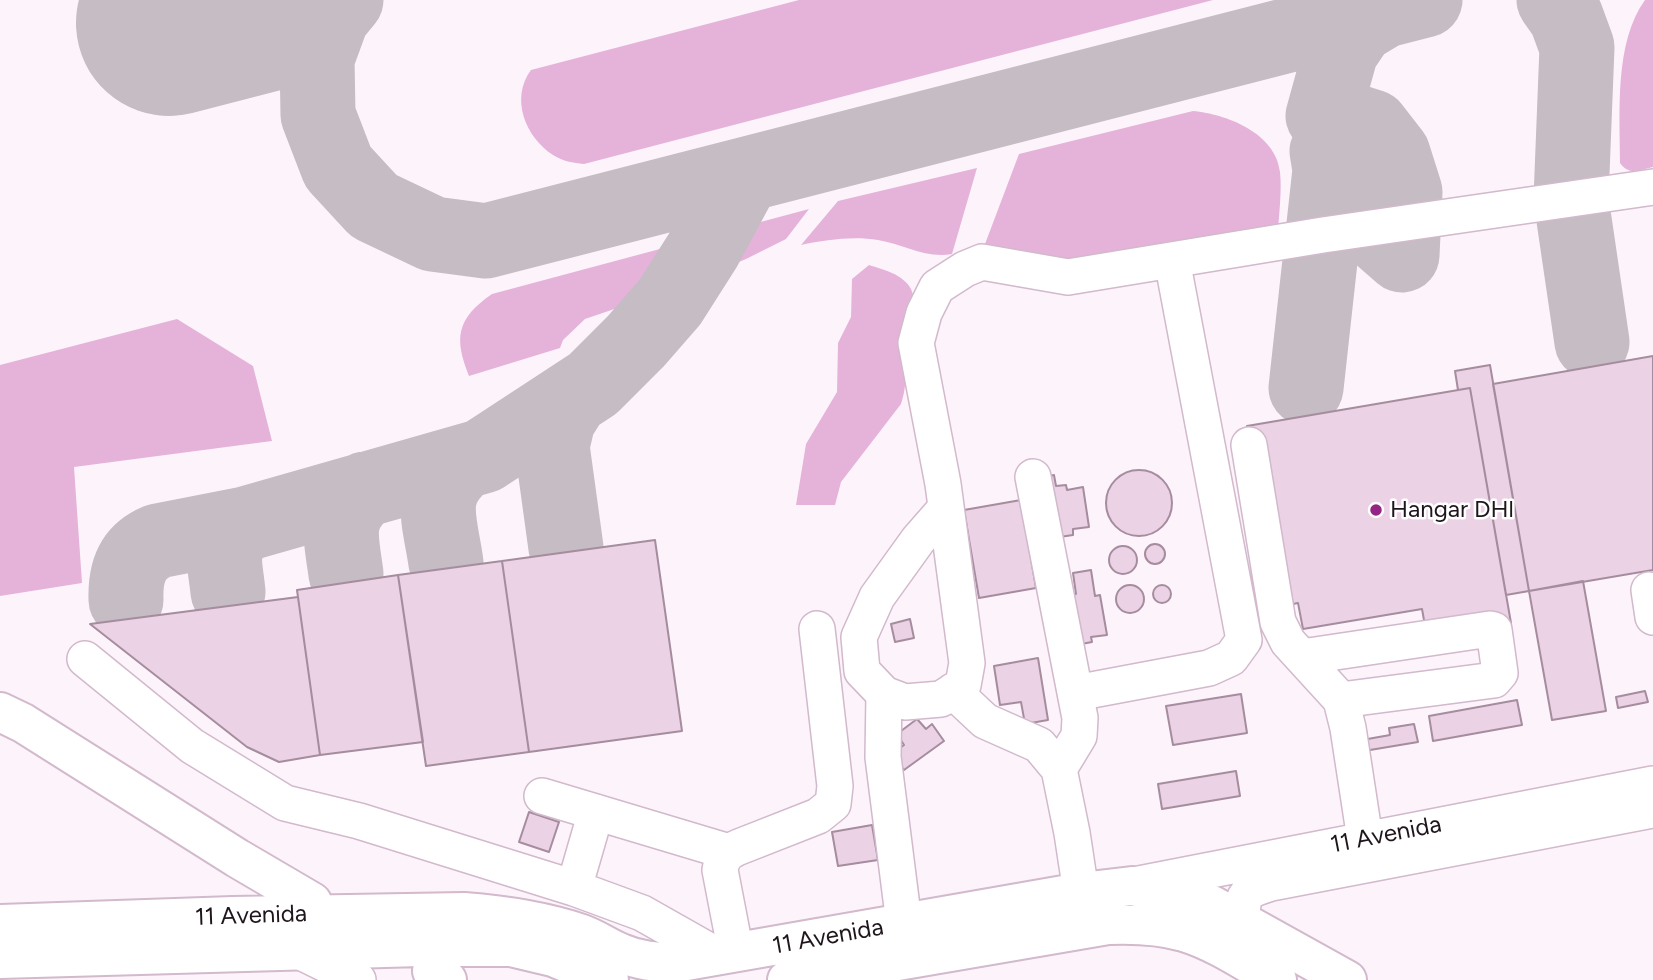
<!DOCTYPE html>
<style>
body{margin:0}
canvas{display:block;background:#fdf3fb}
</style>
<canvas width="1653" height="980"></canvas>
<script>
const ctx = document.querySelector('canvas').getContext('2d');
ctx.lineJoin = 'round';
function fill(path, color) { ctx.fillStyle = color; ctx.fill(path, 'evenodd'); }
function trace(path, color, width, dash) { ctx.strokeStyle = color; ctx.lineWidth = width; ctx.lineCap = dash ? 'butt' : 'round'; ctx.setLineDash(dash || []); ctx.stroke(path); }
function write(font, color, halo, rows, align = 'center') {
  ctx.font = font + ' Figtree,sans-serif'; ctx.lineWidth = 5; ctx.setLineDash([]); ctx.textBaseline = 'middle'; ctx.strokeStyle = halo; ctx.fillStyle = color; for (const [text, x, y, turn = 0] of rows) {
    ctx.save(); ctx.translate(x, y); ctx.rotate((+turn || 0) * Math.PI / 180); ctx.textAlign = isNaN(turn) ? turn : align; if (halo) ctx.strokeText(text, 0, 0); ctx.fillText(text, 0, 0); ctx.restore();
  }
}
const green = new Path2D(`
 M799 0H1213L584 164C573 163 562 161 553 155 525 137 510 98 531 70Z
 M1645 0H1653V167C1640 170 1629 176 1620 163 1620 113 1614 43 1645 0Z
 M1193 111C1226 114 1276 133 1280 172 1282 191 1279 213 1278 232L1103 261 1025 256 985 244 1019 154Z
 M977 168 952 254C926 259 903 244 878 240 852 236 826 240 801 245L838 201Z
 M809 209 786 239 746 259 682 286 585 319 563 340 560 348 469 376C454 338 456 319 492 294Z
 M869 265C884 270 903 274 911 289 916 299 911 311 909 322 903 350 910 378 901 404L841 482 835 505H796L806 444 837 392 838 343 851 317 852 279Z
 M177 319 253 366 272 441 74 467 82 583 0 596V365Z`);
const taxiway = new Path2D(`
 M346 0 332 17 317 58 318 115 338 167 374 206 433 234 486 241 1425 0
 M1554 0 1566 17 1577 47 1571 199 1592 342
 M1330 170 1346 206 1402 255 1405 192 1393 154 1372 127 1350 120 1323 116 1341 51 1358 26 1383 11
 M1306 388 1330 170 1327 151
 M566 548 552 446 558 420 570 401
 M446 563C440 520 426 494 462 463
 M346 574C341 536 333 517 365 489
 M228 592C225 562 217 545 245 524
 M126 600C125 572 132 552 158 541L245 524 483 456 593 384 636 341 670 302 705 247 739 184 747 174`);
const runway = new Path2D(`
 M169 23 258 0`);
const building = new Path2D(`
 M1653 356V570L1529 591 1493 384Z
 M1490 365 1529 591 1506 595 1470 388 1458 390 1455 371Z
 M1470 388 1511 623 1427 637 1422 609 1303 629 1298 603 1278 607 1247 426Z
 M1106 503a33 33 0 1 1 66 0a33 33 0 1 1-66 0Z
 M1054 475 1056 486 1066 485 1067 490 1083 487 1089 527 1073 529V535L1053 538 1044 477Z
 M1021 500 1036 588 979 598 964 510Z
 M655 540 682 731 529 752 502 561Z
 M1145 554a10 10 0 1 1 20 0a10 10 0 1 1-20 0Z
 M1109 560a14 14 0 1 1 28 0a14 14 0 1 1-28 0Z
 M502 561 529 752 426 766 398 575Z
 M1091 570 1095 596 1100 595 1107 635 1091 637 1092 642 1071 646 1063 596 1076 594 1073 573Z
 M398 575 423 742 320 755 297 590Z
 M1583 581 1606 711 1552 720 1529 591Z
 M1153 594a9 9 0 1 1 18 0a9 9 0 1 1-18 0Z
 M1116 599a14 14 0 1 1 28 0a14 14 0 1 1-28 0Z
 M298 597 320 755 279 762 247 747 90 624Z
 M910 619 914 638 895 642 891 624Z
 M1038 658 1048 720 1025 724 1021 702 1000 705 994 666Z
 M1645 691 1648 702 1618 708 1616 697Z
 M1241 694 1247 733 1173 745 1166 706Z
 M1517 700 1522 725 1433 741 1429 716Z
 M917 719 926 729 932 724 944 741 904 770 892 754 904 745 897 734Z
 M1414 724 1418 742 1364 751 1362 740 1390 735 1389 728Z
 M1236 771 1240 796 1162 809 1158 784Z
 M529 812 559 822 549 852 519 842Z
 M872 825 878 860 838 866 832 832Z`);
const minor = new Path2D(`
 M1249 445 1278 622 1288 642 1341 700 1348 728 1365 839
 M1033 477 1080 718 1079 736 1059 769
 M946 508 918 540 877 597 859 637 862 671 884 694 905 702 941 699 963 685 967 663 943 484 916 343 924 313 937 287 965 269 982 262 1068 277 1323 235 1653 187
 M1649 590 1653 617
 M1302 657 1490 629 1494 630 1500 673 1494 680 1341 700
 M85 659 192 746 285 803 359 821 574 888 642 913 718 956
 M953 691 985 721 1039 745 1059 769 1072 833 1081 892
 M1076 693 1209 668 1231 658 1244 640 1172 260
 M884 694 883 757 904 923
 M542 796 729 852
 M1134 885 1653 784
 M574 888 596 812
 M1243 922C1241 894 1245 891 1271 883L1653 810
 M297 950 358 980
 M736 953 720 870C722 857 727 852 739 847L818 816 833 804 835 786 817 629`);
const major = new Path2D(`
 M0 712 23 723 237 858 312 902
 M0 924 233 916 464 912C504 915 544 921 582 934 596 939 608 948 621 953 639 961 656 962 675 963L1081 892 1132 886 1184 896 1212 905 1347 980
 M0 959 420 947H511L553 957 609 980
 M432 971 447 980
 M787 980 1108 925C1133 924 1160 925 1184 932 1217 942 1247 963 1277 980`);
const markers = [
 [1376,510,7,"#942585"]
];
const poiNames = [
 ["Hangar DHl",1390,510]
];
const streetNames = [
 ["11 Avenida",1386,835,-11],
 ["11 Avenida",251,916,-2],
 ["11 Avenida",828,937,-10]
];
fill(green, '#e5b3da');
trace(taxiway, '#c6bcc4', 75);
trace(runway, '#c6bcc4', 186);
fill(building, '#ebd2e5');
trace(building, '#a58d9f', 2);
trace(minor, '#d2b9cc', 38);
trace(major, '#d2b9cc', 42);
trace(minor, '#fff', 35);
trace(major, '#fff', 38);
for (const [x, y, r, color] of markers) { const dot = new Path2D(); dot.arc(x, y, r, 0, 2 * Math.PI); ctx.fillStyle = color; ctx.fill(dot); trace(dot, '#fff', 2.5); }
write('24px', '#1f161d', '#fff', poiNames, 'left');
write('24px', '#1f161d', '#fff', streetNames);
</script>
